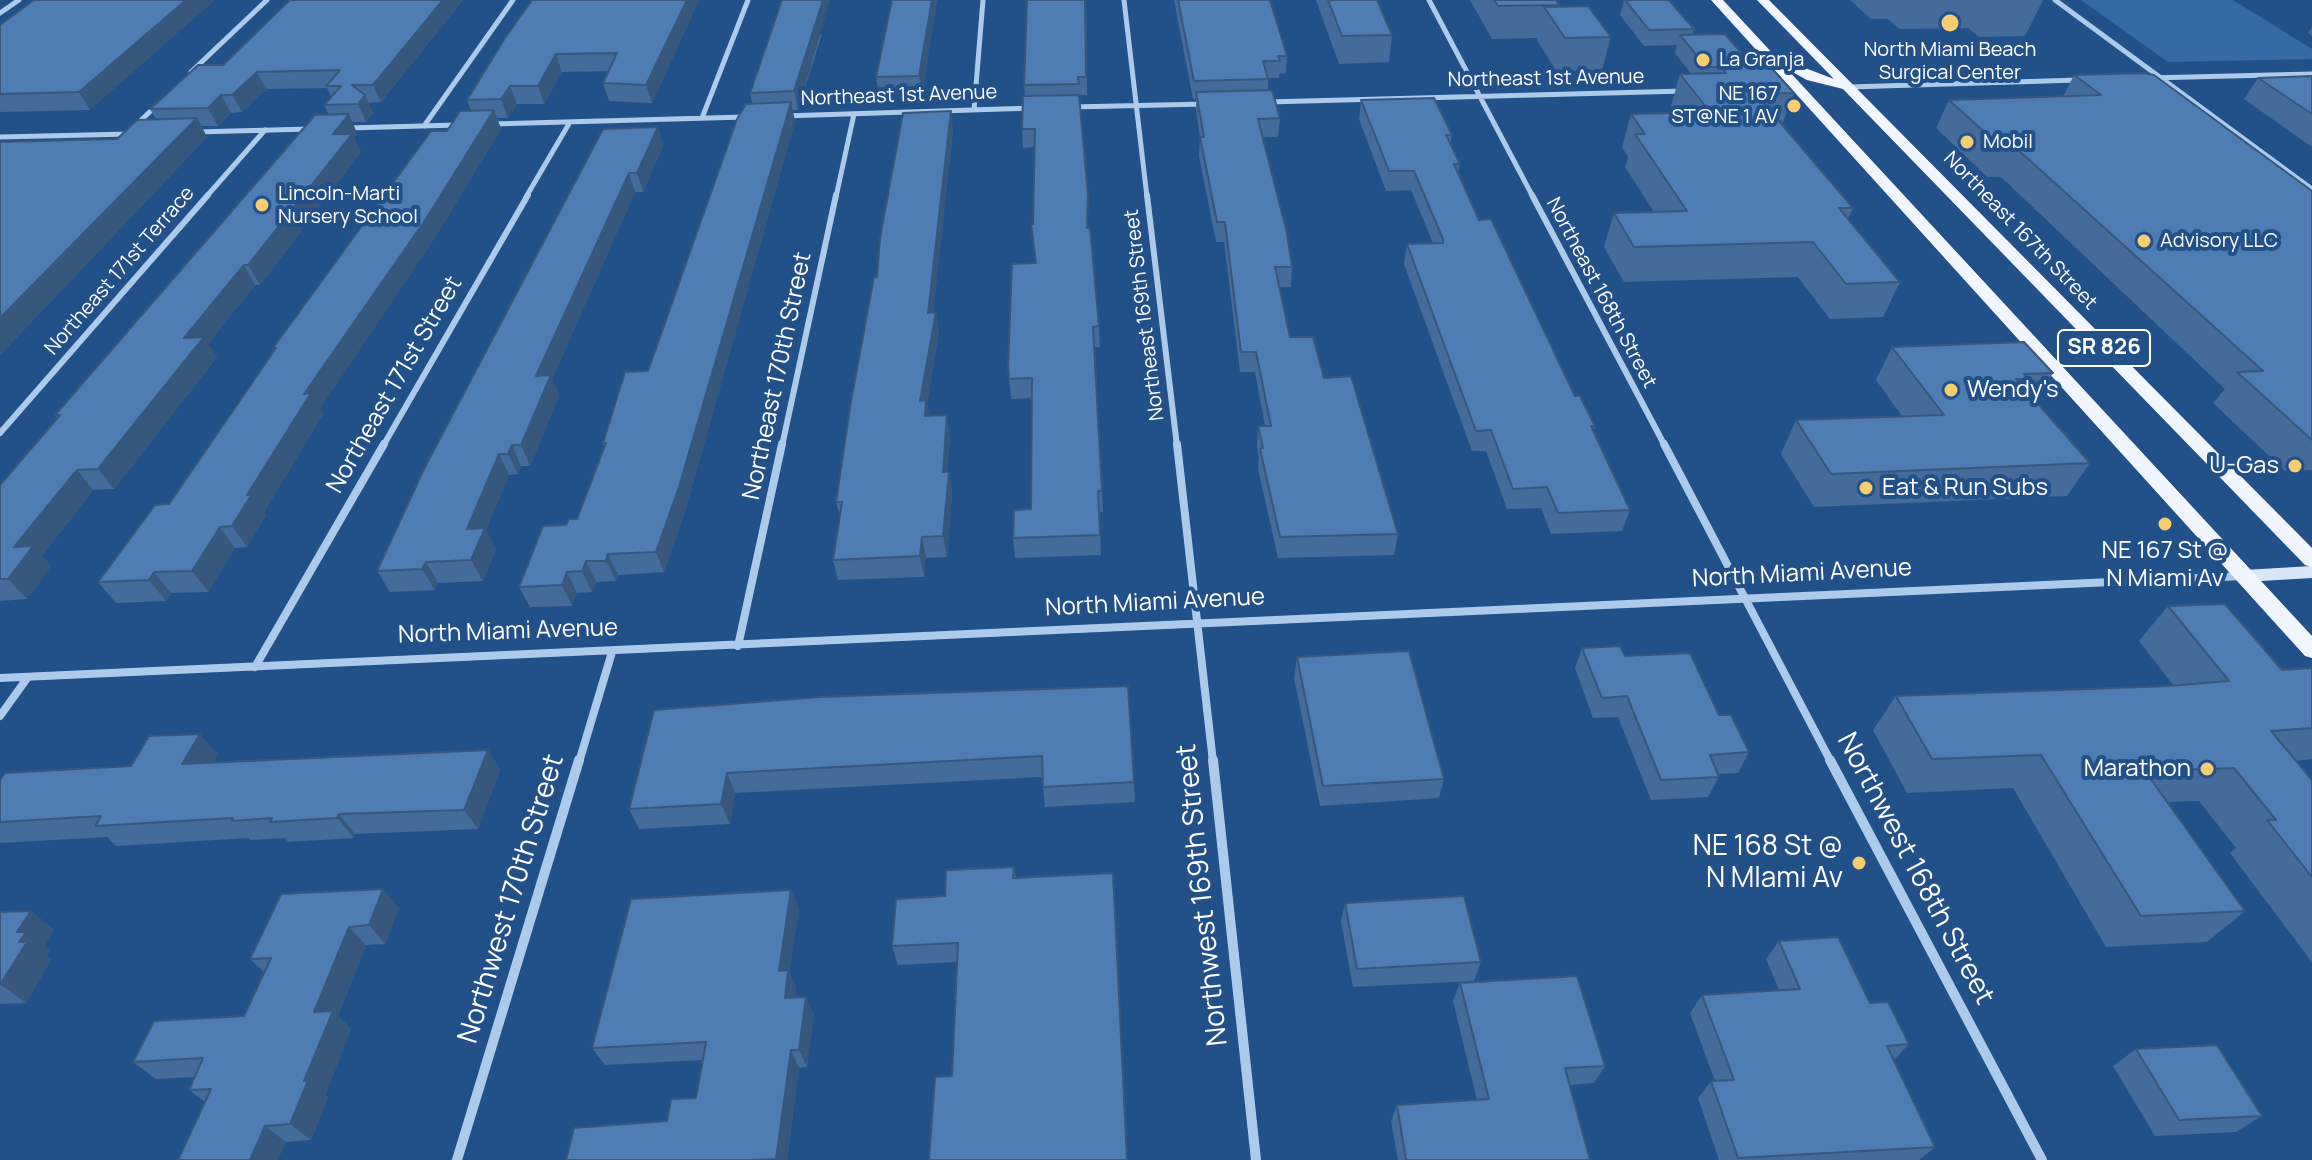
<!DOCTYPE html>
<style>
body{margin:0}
canvas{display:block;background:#225089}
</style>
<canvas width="2312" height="1160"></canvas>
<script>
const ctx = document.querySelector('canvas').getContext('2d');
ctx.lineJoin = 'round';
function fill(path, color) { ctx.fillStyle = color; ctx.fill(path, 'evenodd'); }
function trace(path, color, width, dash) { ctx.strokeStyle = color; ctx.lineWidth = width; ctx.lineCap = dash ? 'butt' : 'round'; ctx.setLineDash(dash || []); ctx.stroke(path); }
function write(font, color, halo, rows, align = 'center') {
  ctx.font = font + ' Manrope,sans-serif'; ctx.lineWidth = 8; ctx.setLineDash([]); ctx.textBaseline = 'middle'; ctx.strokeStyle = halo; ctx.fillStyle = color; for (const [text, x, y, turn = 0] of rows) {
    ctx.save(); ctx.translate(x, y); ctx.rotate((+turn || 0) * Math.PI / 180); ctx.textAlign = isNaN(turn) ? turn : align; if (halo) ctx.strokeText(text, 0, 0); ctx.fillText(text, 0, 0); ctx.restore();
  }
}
const green = new Path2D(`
 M2081 0H2233L2312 49V59L2168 62Z`);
const streetFar3 = new Path2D(`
 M1124 0 1147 197
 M1429 0 1533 197
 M2055 0 2312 189
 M0 13 19 0
 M191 72 267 0
 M2149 78 2312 74
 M1849 87 2079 80
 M1267 102 1685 91
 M1071 107 1206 104
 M974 110 983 0
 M783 116 1034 108
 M702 118 748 0
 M492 124 746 117
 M136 125 158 104
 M424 126 513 0
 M348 128 458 125
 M196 132 310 129
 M0 137 130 134
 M206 197 265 130
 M526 197 570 122
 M836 197 854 114`);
const streetFar2 = new Path2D(`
 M1147 195 1177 446
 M1532 195 1665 446
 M0 433 208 195
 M383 446 528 195
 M782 446 836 195`);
const streetFar1 = new Path2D(`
 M1177 444 1213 762
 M1664 444 1831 762
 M738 646 782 444
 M255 667 384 444
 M0 678 2243 576
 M0 716 28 677
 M579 762 612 652`);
const street = new Path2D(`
 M1213 760 1256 1160
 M1830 760 2042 1160
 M457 1160 579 760`);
const secondary = new Path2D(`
 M2312 566V578L2244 582 2236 576 2244 570Z`);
const primary = new Path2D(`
 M1711 0H1723L1776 57 1834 79 1757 0H1769L2312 548V567L2305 565 1843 89 1807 80 1787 69 2312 636V658L2305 656Z`);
const wall = new Path2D(`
 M34 0 90 110 0 112V25Z
 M463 0 381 102 368 103 373 113 366 122H352L357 133 354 138 361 152 260 285H255L208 344 217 357 114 489 93 490 42 556 51 566 27 599 0 601V485L57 418 55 415 329 115 324 105 331 96 327 88 266 89 242 112 231 113 218 126H201L207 137 0 355V142L117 139 156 119 150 109 223 65Z
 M699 0 652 103 609 101 603 83 609 71 562 72 544 104H517L508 118H497L501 129 434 239 320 408 323 414 264 512 266 515 247 547 235 548 208 592 171 593 166 601 116 603 98 582 169 504 274 350 273 348 447 131 471 111 467 100 505 38Z
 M892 0H937L922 94 879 95 876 77Z
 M1086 0 1087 95H1079L1088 195V228L1099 326 1100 347H1095L1103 512H1099L1101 555 1015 558 1013 538 1031 509 1032 398 1011 399 1008 367 1035 263 1031 224H1033L1034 147 1023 148 1022 129 1025 96 1024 85Z
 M1174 0H1270L1287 56 1286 73 1279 74V78H1268V90L1280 118 1278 137H1263L1292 267 1291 287H1279L1290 337 1324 378 1398 534 1394 555 1278 558 1258 469 1259 458 1257 447 1258 426H1265L1255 372H1240L1224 242H1216L1199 156 1200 137 1196 110V99H1193Z
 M1316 0H1377L1392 35 1389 62 1339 64Z
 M1470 0H1556L1559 5V7L1611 37 1602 70 1557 72 1537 40V38L1492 39Z
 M1624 0H1669L1694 29 1692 35 1750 63 1794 93 1782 125 1853 208 1848 219 1900 282 1883 317 1830 319 1798 277 1624 282 1604 247 1614 213 1654 212 1625 167 1628 157 1622 147 1631 114 1676 113 1671 106 1680 74H1691L1675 53 1677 45 1644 46 1620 15Z
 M1850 0H2043L2025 36 1979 37 1968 28 1900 29 1888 19H1871Z
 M2312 27V36L2308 33Z
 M822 34 798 110H792L795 121 686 508 664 572 618 575 616 581 596 582 592 592 577 593 572 606 530 607 519 587 566 525 577 519 605 447 603 443 648 371 752 103 750 93Z
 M2074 75 2312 191V470L2285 471 2213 403 2225 389 2001 177H1987L1936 128 1949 100 2063 97Z
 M2312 76V147L2244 99 2258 78Z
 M1361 100 1452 135 1450 144 1460 164 1458 173 1479 220 1575 396 1595 426 1593 431 1630 510 1622 531 1551 534 1541 508 1507 509 1486 451H1472L1404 264 1407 244 1433 243 1411 190 1386 191 1359 119Z
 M658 127 663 146 643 192H635L552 379 559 395 530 466H521L518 474 509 475 486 530 496 549 483 581 438 583 435 590 390 592 377 571Z
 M953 130 933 312 939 332 927 404 929 416 950 436 947 472H949L952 492 947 557 926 558 924 577 838 580 833 560 840 516 836 502 877 277Z
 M1892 347 2053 373 2035 401 2090 463 2067 496 1814 507 1781 454 1796 420 1902 416 1876 380Z
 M2168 606 2282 670 2312 668V759L2295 761 2312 780V962L2230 853 2236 848 2199 801 2167 802 2245 911 2207 942 2106 947 2013 788 1907 793 1873 730 1896 696 2174 686 2139 641Z
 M1582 648 1625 656 1719 715 1749 752 1738 773 1718 774 1719 777 1708 797 1651 800 1618 717 1593 718 1575 668Z
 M1297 657 1444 779 1439 798 1320 806 1294 678Z
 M820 697 1134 782 1135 802 1045 807 1042 777 735 793 730 824 639 829 629 809Z
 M488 750 500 770 478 829 355 834 354 838 288 842 285 838 250 840 248 838 116 846 107 837 0 843V780L131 766 218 754 213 762Z
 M1014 867 1016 878 952 1076 957 962 898 965 892 946 945 896Z
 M791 890 799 909 789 972 796 988 795 997 814 1014 807 1067 799 1068 787 1160H566L667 1121 696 1098 702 1060 605 1065 592 1048Z
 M1345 903 1481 962 1474 981 1353 987 1341 922Z
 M399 908 385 944 366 945 338 1016 351 1029 325 1095 328 1098 311 1140 286 1142 178 1160 205 1102 189 1090 195 1077 156 1079 133 1062 244 1016 264 972 250 959Z
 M31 911 54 930 44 946 50 950 46 956 51 960 26 1003 0 1004V912Z
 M1779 941 1870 1003 1909 1044 1894 1060 1935 1147 1919 1160H1719L1698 1098 1711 1081H1715L1690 1013 1702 995 1779 990 1766 959Z
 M1460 983 1605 1066 1594 1083 1569 1085 1590 1160H1398L1391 1121 1397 1105 1477 1100 1453 1001Z
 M2136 1049 2262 1116 2236 1132 2155 1136 2113 1066Z`);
const shadedWall = new Path2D(`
 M186 0H215L90 110 79 92Z
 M443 0H463L381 102 373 85Z
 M687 0H699L652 103 646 85Z
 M823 0H830L798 110 794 91Z
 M932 0H937L922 94 919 76Z
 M556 54 562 72 544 104 538 86Z
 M257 72 266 89 242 112 232 95Z
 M510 86 517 104 508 118 501 99Z
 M221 95 231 113 218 126 208 108Z
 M365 95 373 113 366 122 358 104Z
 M791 102 795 121 686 508 664 572 656 552Z
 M494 110 501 129 434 239 320 408 323 414 264 512 266 515 247 547 232 526 247 495 304 394Z
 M951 111 953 130 931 333 928 313Z
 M349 114 357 133 354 138 361 152 260 285 248 265 333 134Z
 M197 118 207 137 0 355V318Z
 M658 127 663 146 643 192 637 173Z
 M629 173 635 192 552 379 559 395 530 466 521 445 536 376Z
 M244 265 255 285 208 344 217 357 114 489 98 469 184 338Z
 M936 312 939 332 927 404 930 421 928 437 920 401Z
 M947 415 950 436 946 493 943 472Z
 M512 445 521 466 518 474 508 454Z
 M499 454 509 475 486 530 496 549 483 581 471 560 467 529Z
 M77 470 93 490 42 556 51 566 27 599 8 579 14 547Z
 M949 472 952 492 947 557 943 536Z
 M220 527 235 548 208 592 192 571Z
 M922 537 926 558 924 577 920 556Z
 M608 554 618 575 616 581 606 561Z
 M586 561 596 582 592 592 582 571Z
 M426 562 438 583 435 590 422 569Z
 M154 572 171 593 166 601 149 580Z
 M567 572 577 593 572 606 562 585Z
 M200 734 218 754 201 784 182 764Z
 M488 750 500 770 478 829 464 810Z
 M727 773 735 793 730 824 721 804Z
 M339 814 355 834 354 838 337 818Z
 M383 889 399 908 385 944 369 925Z
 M791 890 799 909 789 972 796 988 793 1016 785 998 779 971Z
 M31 911 54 930 44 946 50 950 46 956 51 960 26 1003 1 985 19 942 17 932Z
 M349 927 366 945 338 1016 351 1029 325 1095 328 1098 311 1140 290 1124 304 1081 314 1012Z
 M806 997 814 1014 807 1067 799 1050Z
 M791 1050 799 1068 787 1160H777L776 1159Z
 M265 1126 286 1142 278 1160H250Z`);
const building = new Path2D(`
 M34 0H186L79 92 0 94V25Z
 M290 0H443L373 85H352L365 95 358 104 324 105 341 86H326L340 70 257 72 232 95H221L208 108 150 109 198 65H223Z
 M532 0H687L646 85 603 83 617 53 556 54 538 86H510L501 99 467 100 505 38Z
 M782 0H823L794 91 750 93Z
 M892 0H932L919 76 876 77Z
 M1027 0H1085L1086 77H1078L1079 84 1024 85Z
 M1178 0H1270L1287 56H1278L1280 61H1263L1268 79 1194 81Z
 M1328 0H1377L1392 35 1342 36Z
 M1494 0H1556L1559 5 1498 6Z
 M1625 0H1669L1694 29 1649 30Z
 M1588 6 1611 37 1565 38 1544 7Z
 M1725 34 1750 63 1719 64 1718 67H1706L1680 35Z
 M1767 63 1794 93 1756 94 1853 208H1839L1900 282 1846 284 1813 242 1634 247 1614 213 1687 211 1635 134H1645L1631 114 1710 112 1680 74 1726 73 1719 64Z
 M2144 73 2154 75 2312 191V440L2237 372 2263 371 2016 148H2002L1949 100 2101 95 2074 75Z
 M2312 76V114L2258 78Z
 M1272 90 1280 118 1258 119 1287 233 1292 267H1275L1290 337H1313L1324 378 1351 376 1398 534 1280 537 1260 449 1263 448 1258 426H1271L1256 352H1241L1225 222H1217L1200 137H1204L1196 92Z
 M1079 95 1088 195 1087 228H1090L1099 326 1093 327 1102 491H1098L1100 535 1013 538 1014 510 1031 509 1032 378 1009 379 1008 367 1012 264 1036 263 1031 224H1033L1035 129H1022L1023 96Z
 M1434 98 1452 135H1446L1460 164H1454L1479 220 1491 219 1575 396H1580L1595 426H1591L1630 510 1558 513 1547 487 1513 489 1491 430 1476 431 1407 244 1443 243V239L1414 171H1389L1361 100Z
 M791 102 679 487 656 552 608 554 606 561H586L582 571 567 572 562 585 519 587 543 526 566 525 569 519H577L606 443H603L625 372 648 371 737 119 746 104Z
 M494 110 426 219 304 394 311 393 247 495 252 494 232 526 220 527 192 571 154 572 149 580 98 582 155 505 169 504 276 348H273L431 131H447L460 111Z
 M951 111 928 313 936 312 920 401 926 400 925 416 947 415 943 472H949L943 536 922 537 920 556 833 560 842 502H836L851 401 874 277H877L880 238 903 113Z
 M349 114 333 134H352L248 265H244L184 338 204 337 98 469 77 470 14 547 33 546 8 579H0V485L60 415H55L315 115Z
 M197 118 0 318V142L117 139 137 120Z
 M658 127 637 173H629L536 376 551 375 521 445H512L508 454H499L467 529 485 528 471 560 426 562 422 569 377 571 424 469 603 129Z
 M2024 342 2053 373 2024 374 2028 379H2016L2090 463 1831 474 1796 420 1944 415 1892 347Z
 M2225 604 2282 670 2312 668V728L2271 731 2312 780V877L2267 820H2276L2234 768 2145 771 2245 911 2141 916 2041 755 1932 759 1896 696 2168 686 2229 681 2168 606Z
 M1620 646 1625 656 1690 653 1719 715H1731L1749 752 1710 755 1719 777 1661 780 1627 696 1602 698 1582 648Z
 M1409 651 1444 779 1323 786 1297 657Z
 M1128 686 1134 782 1043 787 1042 756 727 773 721 804 629 809 654 710 820 697Z
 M200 734 182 764 488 750 464 810 339 814 337 818 270 822 272 818 232 821 233 818 95 826 101 816 0 822V780L5 773 131 766 149 736Z
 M1014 867 1013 878 1113 873 1127 1160H929L935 1077 952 1076 958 943 892 946 896 899 945 896 946 870Z
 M383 889 369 925 349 927 314 1012 333 1011 304 1081H308L290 1124 265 1126 250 1160H176H178L211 1089 189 1090 203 1058 133 1062 154 1021 244 1016 271 958 250 959 281 894Z
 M791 890 779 971 788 970 785 998 806 997 799 1050H791L776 1159 755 1160H566L574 1128 667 1121 671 1099 696 1098 706 1042 592 1048 631 899Z
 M1464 896 1481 962 1357 969 1345 903Z
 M31 911 17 932H26L19 942H27L0 985V912Z
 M1838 937 1870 1003 1888 1002 1909 1044 1887 1046 1935 1147 1738 1158 1711 1081 1734 1080 1702 995 1800 989 1779 941Z
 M1577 976 1605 1066 1565 1068 1590 1160H1406L1397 1105 1489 1099 1460 983Z
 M2217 1045 2262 1116 2179 1120 2136 1049Z`);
const markers = [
 [1950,23,10,"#f6cd6f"],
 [1703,60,8,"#f6cd6f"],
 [1794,106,8,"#f6cd6f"],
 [1967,142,8,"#f6cd6f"],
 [262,205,8,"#f6cd6f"],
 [2144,241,8,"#f6cd6f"],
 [1951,390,8,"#f6cd6f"],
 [2295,466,8,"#f6cd6f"],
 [1866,488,8,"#f6cd6f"],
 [2165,524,8,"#f6cd6f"],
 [2207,769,8,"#f6cd6f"],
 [1859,863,8,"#f6cd6f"]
];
const farPoinames = [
 ["North Miami Beach",1950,50,"center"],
 ["Surgical Center",1950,73,"center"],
 ["La Granja",1719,60],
 ["NE 167",1778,94,"right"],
 ["ST@NE 1 AV",1778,117,"right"],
 ["Mobil",1983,142],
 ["Lincoln-Marti",278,194],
 ["Nursery School",278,217],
 ["Advisory LLC",2160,241]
];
const farStreetnames = [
 ["Northeast 1st Avenue",1546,79,-1],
 ["Northeast 1st Avenue",899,96,-2],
 ["Northeast 167th Street",2020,231,46],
 ["Northeast 171st Terrace",120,271,-49],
 ["Northeast 168th Street",1601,293,62],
 ["Northeast 169th Street",1145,315,-97]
];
const shields = [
 [2104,348,92]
];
const shieldNames = [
 ["SR 826",2104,348]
];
const streetNames = [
 ["Northeast 170th Street",778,376,-78],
 ["Northeast 171st Street",395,385,-60],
 ["North Miami Avenue",1802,574,-3],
 ["North Miami Avenue",1155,603,-3],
 ["North Miami Avenue",508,632,-2]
];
const poiNames = [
 ["Wendy's",1967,390],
 ["U-Gas",2279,466,"right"],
 ["Eat & Run Subs",1882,488],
 ["NE 167 St @",2165,551,"center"],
 ["N Miami Av",2165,579,"center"],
 ["Marathon",2191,769,"right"]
];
const nearPoinames = [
 ["NE 168 St @",1843,847],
 ["N MIami Av",1843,879]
];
const nearStreetnames = [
 ["Northwest 168th Street",1915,869,62],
 ["Northwest 169th Street",1203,895,-96],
 ["Northwest 170th Street",512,899,-73]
];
fill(green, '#366aa6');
trace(streetFar3, '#adcaea', 5);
trace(streetFar2, '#adcaea', 6);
trace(streetFar1, '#adcaea', 8);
trace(street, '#adcaea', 10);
fill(secondary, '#d8e6f8');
fill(primary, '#f1f6fe');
fill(wall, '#446b99');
fill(shadedWall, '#37577d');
fill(building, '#4f7cb2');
trace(building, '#37577d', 2);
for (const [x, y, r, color] of markers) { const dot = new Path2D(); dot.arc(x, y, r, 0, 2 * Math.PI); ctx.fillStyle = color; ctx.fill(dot); trace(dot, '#225089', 3); }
write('20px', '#fff', '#225089', farPoinames, 'left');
write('20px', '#fff', '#225089', farStreetnames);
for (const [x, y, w] of shields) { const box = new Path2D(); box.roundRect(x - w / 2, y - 18, w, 36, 6); ctx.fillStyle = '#225089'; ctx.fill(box); trace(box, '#fff', 2); }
write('bold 22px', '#fff', null, shieldNames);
write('24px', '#fff', '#225089', streetNames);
write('24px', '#fff', '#225089', poiNames, 'left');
write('28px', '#fff', '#225089', nearPoinames, 'right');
write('28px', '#fff', '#225089', nearStreetnames);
</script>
